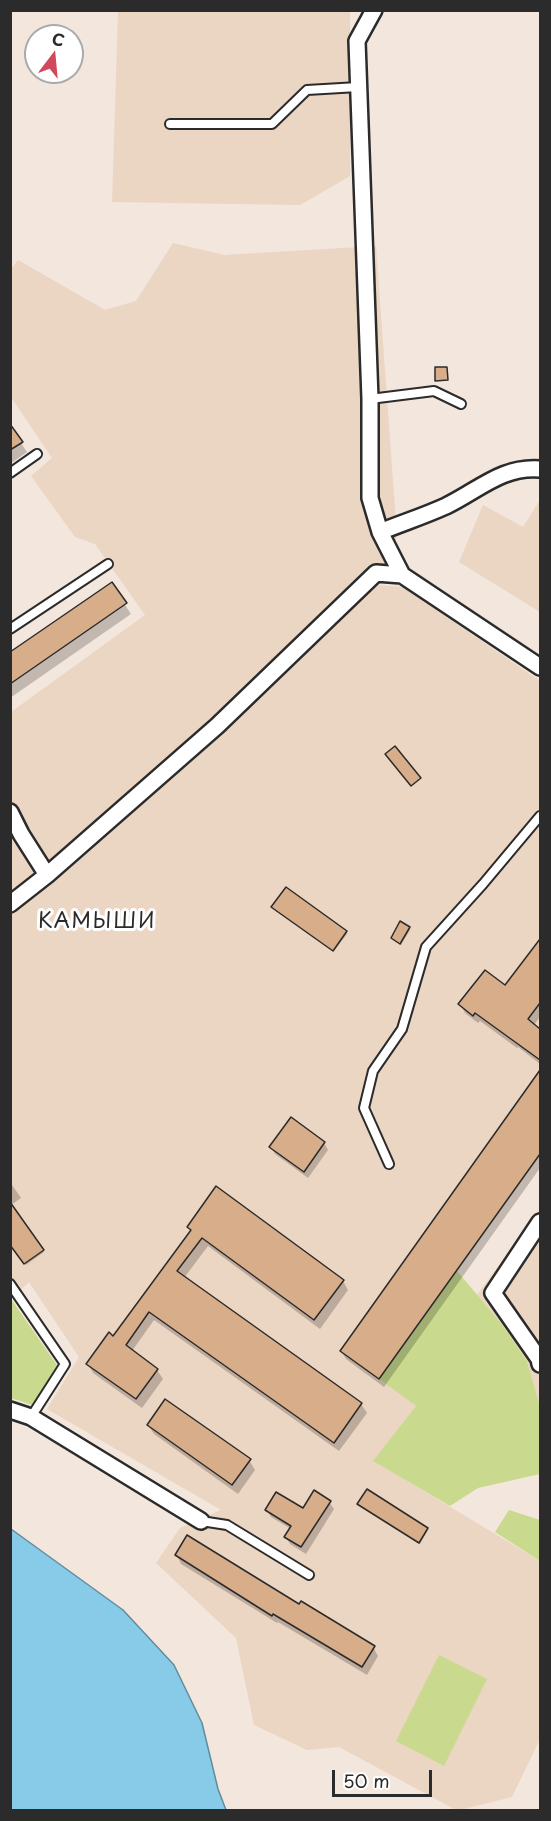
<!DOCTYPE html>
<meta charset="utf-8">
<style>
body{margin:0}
#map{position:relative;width:551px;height:1821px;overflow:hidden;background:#f3e6dc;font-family:"Playpen Sans",sans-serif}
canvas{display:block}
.frame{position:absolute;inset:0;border:12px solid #2b2b2b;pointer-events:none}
.north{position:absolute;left:24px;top:24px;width:60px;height:60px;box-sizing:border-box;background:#fff;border:2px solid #aaa;border-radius:50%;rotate:16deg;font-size:16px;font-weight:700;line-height:24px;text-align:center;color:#2b2b2b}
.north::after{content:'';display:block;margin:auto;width:21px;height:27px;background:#d1495b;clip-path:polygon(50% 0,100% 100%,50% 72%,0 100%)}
.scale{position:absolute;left:332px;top:1770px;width:100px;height:27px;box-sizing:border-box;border:3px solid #2b2b2b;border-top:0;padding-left:8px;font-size:18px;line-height:21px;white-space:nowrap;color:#2b2b2b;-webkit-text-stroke:4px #fff;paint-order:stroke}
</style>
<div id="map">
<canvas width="551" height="1821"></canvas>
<div class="frame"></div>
<div class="north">С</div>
<div class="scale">50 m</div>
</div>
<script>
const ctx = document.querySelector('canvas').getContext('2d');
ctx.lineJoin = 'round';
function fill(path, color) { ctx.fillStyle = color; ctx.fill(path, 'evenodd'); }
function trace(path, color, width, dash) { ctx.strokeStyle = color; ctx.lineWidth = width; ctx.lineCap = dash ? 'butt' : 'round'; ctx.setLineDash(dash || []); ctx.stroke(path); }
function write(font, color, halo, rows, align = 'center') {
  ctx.font = font + ' "Playpen Sans",sans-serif'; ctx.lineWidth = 6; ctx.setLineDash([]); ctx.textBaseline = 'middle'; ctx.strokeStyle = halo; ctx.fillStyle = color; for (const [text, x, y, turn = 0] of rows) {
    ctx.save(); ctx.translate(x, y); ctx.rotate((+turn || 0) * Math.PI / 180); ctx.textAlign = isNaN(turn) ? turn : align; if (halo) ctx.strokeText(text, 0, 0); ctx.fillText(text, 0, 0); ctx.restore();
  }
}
const built = new Path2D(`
 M118 11H350V176L300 205 112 202Z
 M173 243 224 255 376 246 397 536 377 585 403 587 540 681V1154L379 1379 416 1406 374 1461 540 1561V1739L512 1797 460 1810H456L339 1747 307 1750 254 1725 236 1638 156 1563 180 1528 221 1510 47 1409 79 1357 29 1282 11 1299V712L145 615 95 544 75 537 31 476 52 458 11 397 10 270 18 260 105 310 136 301Z
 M540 500V612L459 562 483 505 523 527Z
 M540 1209V1406L527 1361 501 1323 477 1295Z`);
const green = new Path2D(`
 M457 1271 501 1323 527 1361 540 1406V1474L478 1488 450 1506 373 1461 416 1406 379 1379Z
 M11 1299 57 1365 32 1405 11 1398Z
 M509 1510 540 1520V1561L495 1532Z
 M439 1655 487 1679 444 1766 396 1741Z`);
const water = new Path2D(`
 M11 1529 123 1610 174 1665 202 1723 218 1789 226 1810H11Z`);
const shadow = new Path2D(`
 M10 427 27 452 10 464Z
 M111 584 131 614 10 698V654Z
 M274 909 346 932 347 934 334 951Z
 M409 928 410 930 401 945 393 940 392 938Z
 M539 943 540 944V1017L534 1025 540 1030V1064L518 1047 517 1048 480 1021 478 1023 465 1013 460 1004 505 987Z
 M540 1073V1168L384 1387 346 1359 341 1351Z
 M324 1143 328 1150 308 1178 275 1154 271 1147Z
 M10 1182 21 1198 11 1205 44 1252 26 1265 10 1243Z
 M189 1227 343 1281 348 1290 320 1329 208 1246 184 1278 361 1404 367 1413 339 1451 154 1320 132 1351 157 1370 163 1379 142 1408 93 1373 88 1364 113 1338 191 1231Z
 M148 1425 249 1460 255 1470 238 1494 154 1434Z
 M329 1502 334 1509 306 1554 290 1544 286 1537 291 1529 271 1517 267 1510 303 1511Z
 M359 1505 427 1529 428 1530 420 1544Z
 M177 1555 300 1606 373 1647 378 1656 367 1675 278 1622 277 1623 181 1564Z`);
const building = new Path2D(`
 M435 367H447L448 380 435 381Z
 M10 424 23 442 10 450Z
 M112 582 127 603 10 684V652Z
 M395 746 421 778 411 786 385 754Z
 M286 887 347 931 333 951 271 907Z
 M400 921 410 927 400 944 391 938Z
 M540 939V1003L528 1019 540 1029V1060L475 1013 473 1016 458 1004 485 970 505 985Z
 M540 1070V1154L379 1379 340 1351Z
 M291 1117 325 1142 304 1172 269 1147Z
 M216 1186 344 1280 314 1320 202 1238 177 1271 362 1403 334 1443 149 1312 126 1345 158 1369 136 1399 86 1364 109 1332 113 1336 191 1230 187 1227Z
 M10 1202 44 1250 24 1264 10 1245Z
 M165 1399 251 1459 232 1485 147 1425Z
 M367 1489 428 1528 419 1543 357 1504Z
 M314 1490 331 1501 301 1547 284 1537 291 1526 265 1510 276 1492 303 1508Z
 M187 1535 299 1604 301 1601 375 1646 362 1667 273 1614 272 1616 175 1555Z`);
const lane = new Path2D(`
 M170 124H272L307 90 358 87
 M370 399 434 391 461 404
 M10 473 37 454
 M10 629 108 564
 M389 1164 364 1108 373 1071 402 1029 426 947 483 884 540 816
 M10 1284 65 1364 31 1417
 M201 1521 227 1525 309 1575`);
const street = new Path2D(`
 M374 10 357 41 370 399V498L380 532 402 575
 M380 532C402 523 424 516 446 506 479 490 502 466 540 469
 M10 812 21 834 47 875
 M10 904 47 875 217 726 376 573 402 575 540 667
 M540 1222 493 1293 539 1359 540 1364
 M10 1410 31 1417 201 1521`);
const quarterNames = [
 ["КАМЫШИ",97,922]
];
fill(built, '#ebd5c3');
fill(green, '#c9da8e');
fill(water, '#87cbe8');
trace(water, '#628b9c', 1.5);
fill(shadow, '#0003');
fill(building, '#d8ad8a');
trace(building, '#2b2b2b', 1.5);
trace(lane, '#2b2b2b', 12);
trace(street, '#2b2b2b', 20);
trace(lane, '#fff', 8);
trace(street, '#fff', 15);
ctx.letterSpacing = '1.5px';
write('21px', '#2b2b2b', '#fff', quarterNames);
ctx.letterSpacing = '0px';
</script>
